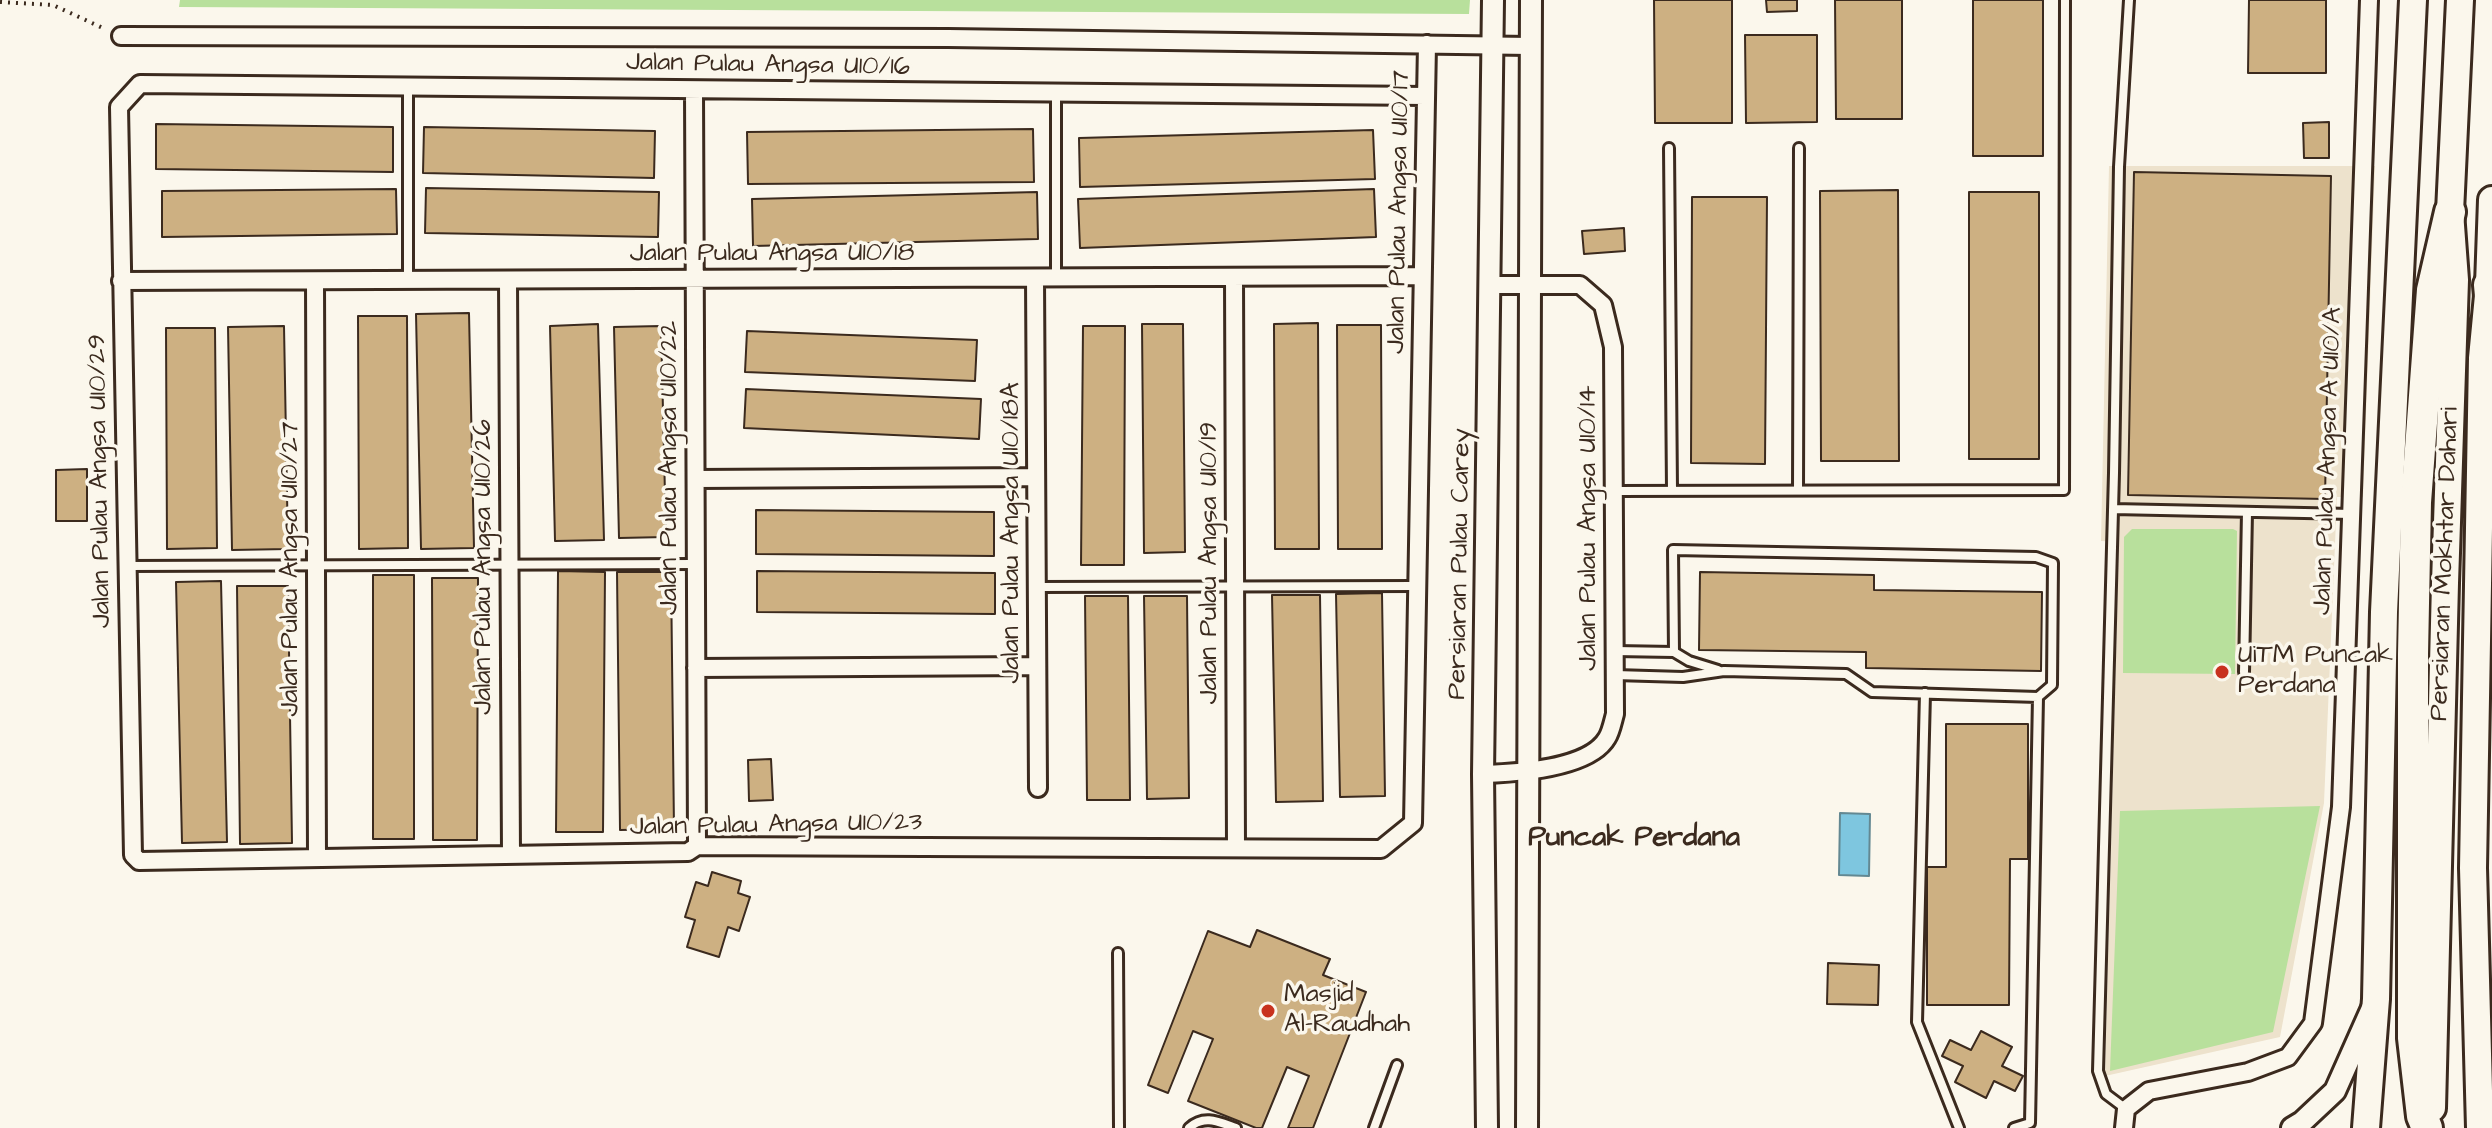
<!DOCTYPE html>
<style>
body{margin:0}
canvas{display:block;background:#fbf7ec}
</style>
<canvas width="2492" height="1128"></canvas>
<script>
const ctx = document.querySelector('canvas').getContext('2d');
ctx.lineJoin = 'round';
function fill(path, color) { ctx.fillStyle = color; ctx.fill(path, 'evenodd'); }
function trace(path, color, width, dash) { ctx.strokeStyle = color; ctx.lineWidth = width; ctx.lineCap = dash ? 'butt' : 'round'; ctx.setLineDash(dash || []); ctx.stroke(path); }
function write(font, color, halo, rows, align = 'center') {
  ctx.font = font + ' "Architects Daughter",sans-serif'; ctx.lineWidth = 7; ctx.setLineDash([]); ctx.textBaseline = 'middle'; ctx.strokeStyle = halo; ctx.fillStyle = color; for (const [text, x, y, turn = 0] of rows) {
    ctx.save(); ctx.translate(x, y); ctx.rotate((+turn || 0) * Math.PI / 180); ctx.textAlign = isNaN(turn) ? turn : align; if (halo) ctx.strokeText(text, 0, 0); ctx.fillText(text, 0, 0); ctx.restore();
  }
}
const built = new Path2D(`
 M2109 166H2375L2363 497H2337L2324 803 2280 1037 2105 1076 2119 542 2101 541Z`);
const green = new Path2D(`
 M180 0H1470L1469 14 179 7Z
 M2132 529H2233L2237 531 2235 674 2123 673 2124 537Z
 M2320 806 2273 1032 2110 1071 2120 811Z`);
const water = new Path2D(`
 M1840 813 1870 814 1869 876 1839 875Z`);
const building = new Path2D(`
 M1654 0H1732V123H1655Z
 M1766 0H1797V11L1767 12Z
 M1835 0H1902V119H1836Z
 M1973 0H2043V156H1973Z
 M2249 0H2326V73H2248Z
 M1745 35H1817V122L1746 123Z
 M2329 122V158H2304L2303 123Z
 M156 124 393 127V172L156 169Z
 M424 127 655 131 654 178 423 173Z
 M1033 129 1034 182 748 184 747 132Z
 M1373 130 1375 179 1080 187 1079 138Z
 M2134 172 2331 176 2325 499 2128 495Z
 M426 188 659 192 658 237 425 233Z
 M396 189 397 234 162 237V191Z
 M1374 189 1376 237 1080 248 1078 199Z
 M1898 190 1899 461H1821L1820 191Z
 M1037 192 1038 239 753 246 752 199Z
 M1969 192H2039V459H1969Z
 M1692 197H1767L1765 464 1691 463Z
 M1624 228 1625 251 1584 254 1582 231Z
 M469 313 474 548 421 549 416 314Z
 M358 316H407L408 548 359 549Z
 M1318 323 1319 549H1275L1274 324Z
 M598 324 604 540 555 541 550 326Z
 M1142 324H1183L1185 552 1144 553Z
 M1337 325H1381L1382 549H1338Z
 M284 326 288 549 232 550 228 327Z
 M661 326 666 537 619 538 614 327Z
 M1083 326H1125L1124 565H1081Z
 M166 328H215L217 548 167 549Z
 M747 331 977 340 975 381 745 372Z
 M746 389 981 399 979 439 744 428Z
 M87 469V521H56V470Z
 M756 510 994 512V556L756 554Z
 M558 571 605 572 603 832H556Z
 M757 571 995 573V614L757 612Z
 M617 572H671L674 829 620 830Z
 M1700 572 1874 575V590L2042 592 2041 671 1866 668V652L1699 650Z
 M373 575H414V839H373Z
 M432 578H478L477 840H433Z
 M221 581 227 842 182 843 176 582Z
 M237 586H288L292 843 240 844Z
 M1382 593 1385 796 1340 797 1336 594Z
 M1272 595H1320L1323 801 1276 802Z
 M1085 596H1128L1130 800H1087Z
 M1144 596H1187L1189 798 1147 799Z
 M1946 724H2028V859H2010L2009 1005H1927V867H1946Z
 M771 759 773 800 749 801 748 760Z
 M712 872 741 881 738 893 750 897 739 931 728 927 719 957 687 947 695 920 685 917 696 882 708 886Z
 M1257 930 1330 959 1323 975 1366 992 1313 1128H1288L1309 1076 1287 1067 1262 1128H1256L1188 1101 1213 1039 1193 1031 1168 1093 1148 1085 1208 931 1250 947Z
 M1828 963 1879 965 1878 1005 1827 1004Z
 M1981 1031 2012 1047 2002 1066 2023 1076 2015 1091 1994 1081 1986 1098 1955 1082 1963 1066 1942 1056 1950 1040 1971 1050Z`);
const path = new Path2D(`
 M0 2 53 5 105 29`);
const service = new Path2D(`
 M1056 93V277
 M1669 148 1672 490
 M408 280V87
 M1798 490 1799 148
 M1615 491 2064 490 2065 0
 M2113 509 2352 514
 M127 566 696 564
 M1037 587 1417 586
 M1615 651 1674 652 1689 661 1718 670
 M2244 672 2247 512
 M1615 675 1683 677 1724 671 1846 674 1872 692 2038 697 2052 685 2053 563 2036 557 1673 550 1674 652
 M1925 693 1917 1022 1959 1128
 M1118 953 1119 1128
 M2126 1109 2106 1094 2098 1071 2114 473 2119 167 2129 0
 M1189 1128C1204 1114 1219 1122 1236 1128
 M1374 1128 1397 1065
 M2014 1128 2030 1123 2038 697`);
const minor = new Path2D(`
 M121 36 948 38 1530 46
 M694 90 697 846
 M1426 96 140 84 119 107 133 855 139 861 688 852 697 846 1381 849 1413 823 1427 44
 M1234 277 1236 848
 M1035 278 1038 788
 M508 280 511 854
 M121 281 1422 276
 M315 281 317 857
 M696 479 1036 477
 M696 668 1037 666
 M1483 774C1516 773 1589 769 1607 738 1611 732 1613 721 1615 714L1613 347 1603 305 1580 285H1491
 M2124 1128 2126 1109 2149 1091 2248 1072 2288 1057 2313 1023 2341 807 2369 0`);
const tertiary = new Path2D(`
 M1487 1128 1483 774 1493 0
 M1527 1128 1531 0
 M2292 1128 2302 1122 2335 1091 2372 1008`);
const primary = new Path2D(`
 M2432 1108 2445 583 2455 280 2450 212 2460 0
 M2366 1128 2376 999 2384 612 2413 0
 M2480 1128 2473 868 2482 358 2489 285 2492 200`);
const motorway = new Path2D(`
 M2489 285 2492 318
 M2427 1128 2422 1116 2413 1038V654L2416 502 2432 290 2450 212`);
const markers = [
 [2222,672,8,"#c8321e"],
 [1268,1011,8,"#c8321e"]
];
const streetNames = [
 ["Jalan Pulau Angsa U10/16",768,66,1],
 ["Jalan Pulau Angsa U10/17",1400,212,-89],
 ["Jalan Pulau Angsa U10/18",772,255],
 ["Jalan Pulau Angsa A U10/A",2329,461,-88],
 ["Jalan Pulau Angsa U10/22",671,468,-90],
 ["Jalan Pulau Angsa U10/29",101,481,-91],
 ["Jalan Pulau Angsa U10/14",1590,528,-90],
 ["Jalan Pulau Angsa U10/18A",1013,533,-90],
 ["Jalan Pulau Angsa U10/19",1211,563,-90],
 ["Persiaran Pulau Carey",1461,564,-89],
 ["Persiaran Mokhtar Dahari",2446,564,-88],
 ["Jalan Pulau Angsa U10/26",485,567,-90],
 ["Jalan Pulau Angsa U10/27",292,569,-90],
 ["Jalan Pulau Angsa U10/23",776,826,-1]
];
const poiNames = [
 ["UiTM Puncak",2238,657],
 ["Perdana",2238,687],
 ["Masjid",1284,996],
 ["Al-Raudhah",1284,1026]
];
const neighbourhoodNames = [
 ["Puncak Perdana",1634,839]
];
fill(built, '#ede2cc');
fill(green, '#b8e09c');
fill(water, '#7ec6df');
trace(water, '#638892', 2);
fill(building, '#cdb082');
trace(building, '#3b2a1e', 2);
trace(service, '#3b2a1e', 14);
trace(minor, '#3b2a1e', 22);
trace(tertiary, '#3b2a1e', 26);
trace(primary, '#3b2a1e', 32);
trace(motorway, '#3b2a1e', 36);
trace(path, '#3b2a1e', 4, [2, 6]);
trace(service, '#fbf7ec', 8);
trace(minor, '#fbf7ec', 16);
trace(tertiary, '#fbf7ec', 20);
trace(primary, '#fbf7ec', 26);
trace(motorway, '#fbf7ec', 30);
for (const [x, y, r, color] of markers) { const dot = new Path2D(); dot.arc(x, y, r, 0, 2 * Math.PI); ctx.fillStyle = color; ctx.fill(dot); trace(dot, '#fbf7ec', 3); }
write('26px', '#3b2a1e', '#fbf7ec', streetNames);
write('26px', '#3b2a1e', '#fbf7ec', poiNames, 'left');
write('bold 28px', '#3b2a1e', '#fbf7ec', neighbourhoodNames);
</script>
